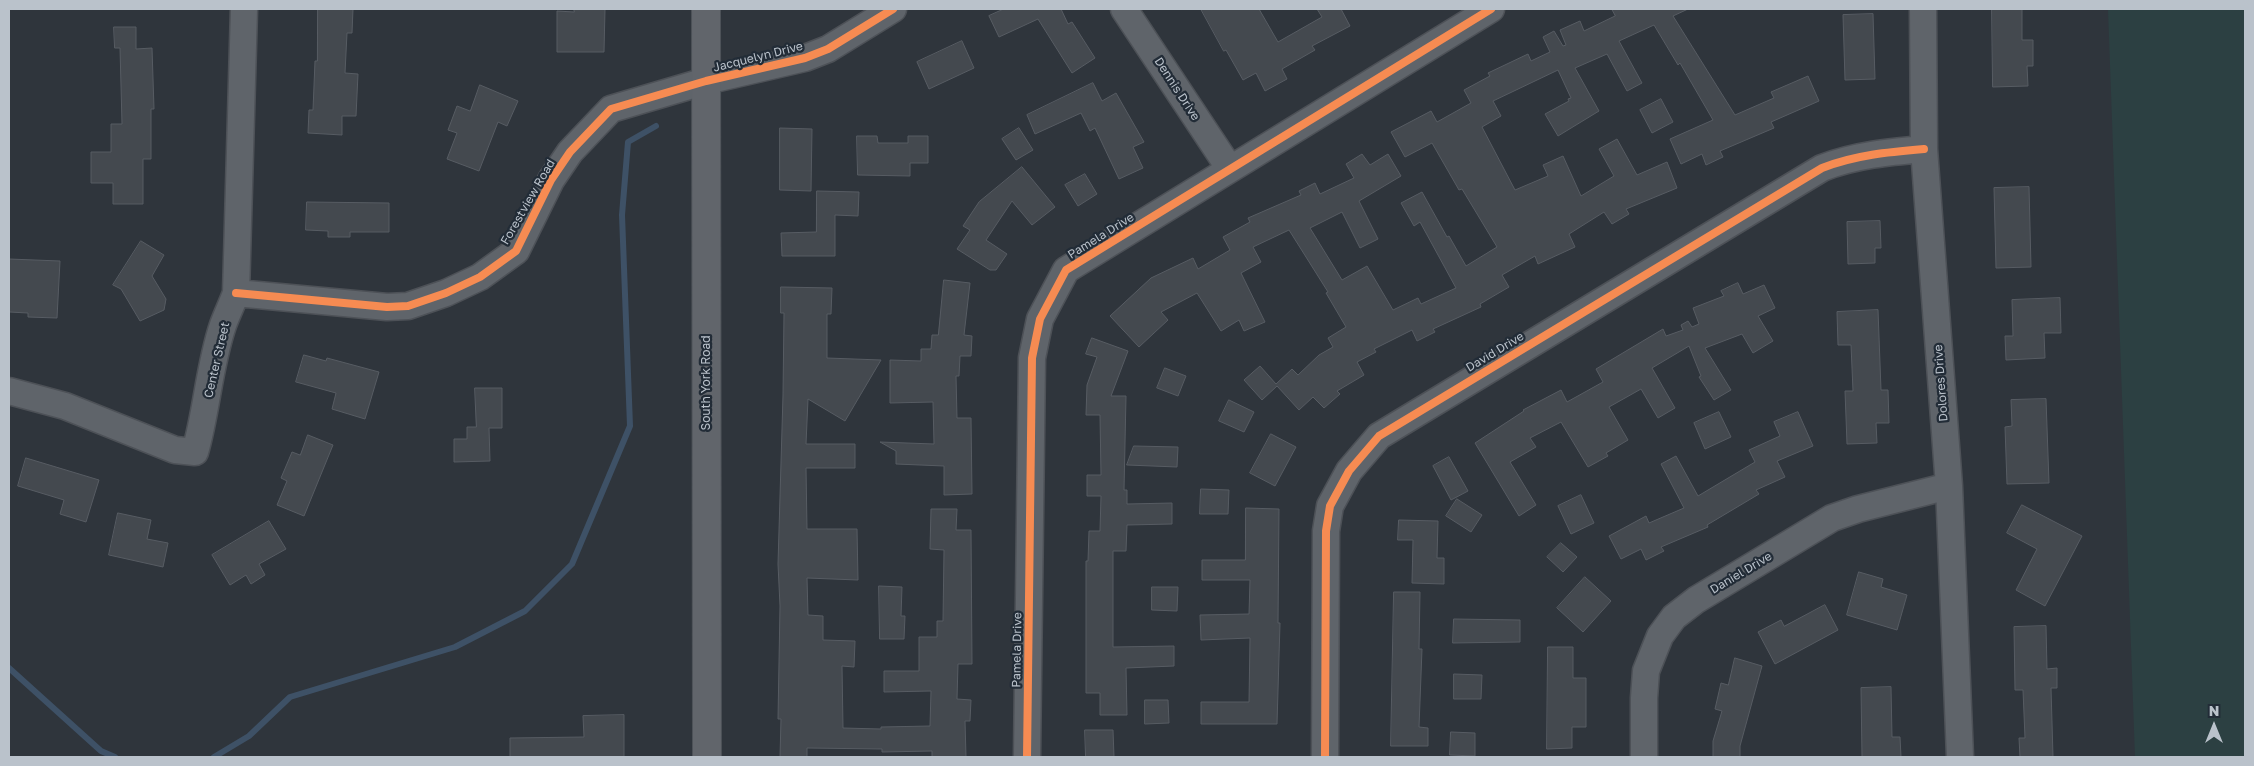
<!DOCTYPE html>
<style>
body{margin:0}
#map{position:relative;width:2254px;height:766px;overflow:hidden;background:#2f353c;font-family:"Golos Text",sans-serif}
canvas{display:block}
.frame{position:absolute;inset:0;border:10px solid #bac2cb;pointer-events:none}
.north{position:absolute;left:2189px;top:701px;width:50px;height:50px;-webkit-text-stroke:4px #222c37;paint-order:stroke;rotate:0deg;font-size:14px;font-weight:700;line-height:20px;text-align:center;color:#bac2cb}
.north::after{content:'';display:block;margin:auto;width:18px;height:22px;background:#bac2cb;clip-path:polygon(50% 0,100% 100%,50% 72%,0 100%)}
</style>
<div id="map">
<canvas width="2254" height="766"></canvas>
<div class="frame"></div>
<div class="north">N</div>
</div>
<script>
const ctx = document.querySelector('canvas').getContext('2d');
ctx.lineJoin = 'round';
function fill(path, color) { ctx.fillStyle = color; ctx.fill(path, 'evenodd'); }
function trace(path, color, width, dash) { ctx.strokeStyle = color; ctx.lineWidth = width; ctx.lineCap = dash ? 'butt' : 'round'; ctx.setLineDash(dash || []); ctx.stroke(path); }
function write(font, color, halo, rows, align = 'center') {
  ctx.font = font + ' "Golos Text",sans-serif'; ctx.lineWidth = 4.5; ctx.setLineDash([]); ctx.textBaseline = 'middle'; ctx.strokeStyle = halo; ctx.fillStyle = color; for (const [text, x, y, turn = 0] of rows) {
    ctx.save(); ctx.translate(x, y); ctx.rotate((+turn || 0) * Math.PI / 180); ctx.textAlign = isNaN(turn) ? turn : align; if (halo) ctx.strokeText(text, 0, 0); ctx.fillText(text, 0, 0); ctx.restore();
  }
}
const green = new Path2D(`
 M2108 9H2245V757H2135Z`);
const stream = new Path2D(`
 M9 668 101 751 115 757
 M214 757 249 736 290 697 455 647 525 611 572 564 630 426 622 215 628 142 656 126`);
const building = new Path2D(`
 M318 9H353L352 33H347L345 73 358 74 356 116H342V135L308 133 309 110H313L315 61H317Z
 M574 9H605L604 52H557V11L574 12Z
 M1004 9H1061L1068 24 1072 22 1095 58 1072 73 1038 19 999 37 989 16Z
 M1201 9H1259L1278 42 1322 17 1317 9H1341L1350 26 1312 46 1315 50 1282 69 1287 79 1265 91 1256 73 1243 80 1226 50 1224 51Z
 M1612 9H1688L1673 16 1735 115 1774 98 1771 92 1808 76 1819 101 1771 122 1774 128 1720 151 1723 157 1706 165 1702 154 1681 164 1670 139 1713 120 1680 63 1678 65 1654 25 1619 41 1642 83 1627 91 1607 54 1575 68 1599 111 1558 136 1545 114 1569 101 1568 99 1571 98 1558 70 1493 101 1501 116 1482 127 1515 190 1548 176 1543 165 1563 156 1581 196 1614 176 1599 149 1617 139 1637 175 1667 162 1677 188 1626 209 1629 214 1612 224 1604 212 1569 234 1575 247 1538 264 1535 256 1502 275 1509 287 1480 304 1481 307 1433 329 1435 332 1417 341 1412 330 1374 349 1376 352 1357 362 1364 375 1337 391 1340 394 1324 408 1313 397 1299 410 1277 386 1262 400 1244 380 1260 366 1276 384 1292 369 1298 375 1319 355 1333 347 1328 338 1346 327 1326 293 1328 292 1289 230 1253 247 1261 262 1241 273 1265 322 1244 331 1239 320 1221 331 1197 293 1161 312 1168 320 1139 347 1110 316 1151 278 1193 258 1198 269 1230 250 1223 237 1250 222 1248 218 1301 195 1299 191 1315 183 1320 194 1354 178 1346 164 1362 154 1370 165 1388 154 1401 176 1359 201 1378 239 1360 248 1342 212 1310 228 1342 280 1367 266 1393 310 1418 298 1421 304 1456 288 1420 222 1414 226 1401 203 1422 192 1447 237 1449 236 1466 266 1497 247 1462 189 1459 190 1432 143 1405 157 1391 132 1431 111 1437 122 1471 103 1464 90 1490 76 1488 73 1528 54 1531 61 1550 52 1543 37 1554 31 1563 46 1566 45 1560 30 1580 21 1584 31 1615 16Z
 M1992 9H2022V40H2033V66H2027L2028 86 1993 87Z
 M1873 14 1875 79 1845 80 1843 15Z
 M114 27H136V49L152 48 154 109H151V159H143V204H113V183H91V152H111V124H122L120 48H115Z
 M962 41 974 68 929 89 917 62Z
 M1093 83 1102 101 1116 93 1144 142 1133 147 1143 168 1119 179 1095 128 1090 131 1081 113 1035 134 1027 115Z
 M480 85 518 101 507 126 498 122 479 171 447 159 457 133 448 130 457 106 470 111Z
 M1661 99 1673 122 1652 133 1640 110Z
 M780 128 812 129 811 191 780 190Z
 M1019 128 1033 150 1016 160 1002 139Z
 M857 136H877L878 143H908V136H928V163H910V176L858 175Z
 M1022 167 1055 207 1032 225 1012 201 986 240 1007 254 996 270H990L957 249 970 230 963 226 979 202Z
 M1085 174 1097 194 1078 206 1065 185Z
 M2029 187 2031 267 1996 268 1994 188Z
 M817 191 859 192 858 216 835 215V256H782L781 233 816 232Z
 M307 202 389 203V232H350V237H328V231L306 230Z
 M1880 221 1881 248H1875V263L1848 264 1847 222Z
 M141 241 164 255 152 276 166 299 164 310 140 321 121 289 113 285Z
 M9 259 60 261 57 318 28 317V313L9 312Z
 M944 280 970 283 964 335 972 336 971 356H960L959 376H956L957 418H971L972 494 944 495V466L896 464V451L880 442 934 444 933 402 890 403V360L921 361V349H931L932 335H938Z
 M1738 283 1743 294 1764 285 1775 308 1758 316 1773 341 1753 353 1742 334 1705 348 1731 390 1714 400 1699 377 1701 376 1689 346 1652 368 1675 408 1658 418 1641 389 1609 407 1628 440 1606 453 1608 456 1588 467 1561 422 1530 438 1536 447 1510 462 1536 505 1519 516 1475 443 1524 411 1523 410 1561 390 1567 402 1603 382 1596 369 1663 329 1666 336 1683 330 1681 325 1688 321 1692 327 1699 324 1693 308 1724 296 1721 291Z
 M781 287 832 288 831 314H827V358L881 360 845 421 808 399 806 444H855V468H806L807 529H857L858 580 807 578 808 615 823 616V640L855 641 854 667 842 666 843 728 881 729V727L930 726 931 691 884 692V671H919V637H937V621H943L944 550 930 549 931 509H957L956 530H971L972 664H958L957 699 971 700 970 721H965L966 757H932V751L882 752V749L807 748V757H780L781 719H778L780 606 778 564 783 395 784 313H781Z
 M2060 298 2061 333H2044L2045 358 2006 360 2005 336H2013L2012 300Z
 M1878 310 1881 390H1888L1889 423H1876L1877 443 1847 444 1845 391H1853L1851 345H1838L1837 312Z
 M1092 338 1128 351 1111 396H1126L1124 490H1127V504L1172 503V524L1127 525 1126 551H1113V647L1174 646V666L1126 668 1127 715H1100V693H1086V561H1088L1089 531H1100L1101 496H1087V475H1101L1100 415H1086L1087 385 1097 357 1086 354Z
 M304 355 326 361 327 358 379 372 365 419 332 409 336 393 296 382Z
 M1165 368 1186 376 1178 396 1157 388Z
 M475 388H502V428H489L490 461 454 462V439H467V427H476Z
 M2046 399 2049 483 2007 484 2005 427 2012 426 2011 400Z
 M1229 400 1254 412 1244 432 1219 421Z
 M1719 412 1731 437 1705 449 1694 423Z
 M1798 412 1813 446 1777 461 1785 477 1756 490 1759 494 1707 525 1708 527 1661 547 1664 551 1646 560 1641 549 1621 559 1609 536 1646 516 1649 523 1684 508 1661 464 1676 456 1698 496 1755 462 1749 450 1780 436 1774 422Z
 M1271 434 1296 447 1275 486 1250 473Z
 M308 435 333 445 304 516 277 505 287 481 281 478 292 452 300 455Z
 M1134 446 1178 447 1177 467 1127 465Z
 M1449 457 1468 491 1451 500 1433 466Z
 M26 458 99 480 86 522 60 514 64 500 18 486Z
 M1201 489 1229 490 1228 514H1200Z
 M1581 495 1594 523 1571 534 1558 506Z
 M1457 499 1482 515 1471 532 1446 516Z
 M2022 505 2082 536 2045 606 2016 590 2037 549 2007 533Z
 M1246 508 1279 509 1278 623H1280L1277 724H1201V702H1249L1250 638 1201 640 1200 615 1249 614 1250 580H1202V560H1245Z
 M118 513 151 520 147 539 168 543 163 567 109 555Z
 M1399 520 1438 521 1437 558H1444V584L1412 583 1413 540H1398Z
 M269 521 286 549 259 564 265 575 251 584 246 575 230 585 212 555Z
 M1561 543 1577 557 1563 572 1547 557Z
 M1859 572 1883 579 1881 587 1907 595 1897 630 1847 615Z
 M1585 577 1611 601 1583 632 1557 608Z
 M879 586 902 587 901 616H905L904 639H880Z
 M1152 587H1178L1177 611 1152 610Z
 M1394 592H1420L1419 649H1422L1419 727 1428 728V746H1391Z
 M1825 605 1838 630 1775 664 1758 632 1781 620 1784 626Z
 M1454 619 1520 620V642L1453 643Z
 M2046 626 2047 669 2057 668V688H2051L2053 757H2020L2019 738H2025L2023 690H2015L2014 627Z
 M1548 647H1573V678H1586V727H1572V748L1547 749Z
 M1735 658 1762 666 1740 746V757H1713V741L1722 711 1715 709 1721 683 1728 685Z
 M1454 674 1482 675 1481 699H1454Z
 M1891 687 1892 737H1900L1901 757H1862L1861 688Z
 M1145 700H1168L1169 723 1145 724Z
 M624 715V757H510V738L584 737 583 716Z
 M1085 730H1113L1114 757H1086Z
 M1451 732 1475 733V756L1450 755Z`);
const minor = new Path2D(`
 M1124 9 1230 169
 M1923 9 1924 149 1949 486 1960 757
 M236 293 387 307 408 306 446 293 480 277 516 251 551 180 570 152 611 109 706 81 805 58 828 49 893 9
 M9 391 65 406 175 450 195 452C207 410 209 366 223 325 227 314 232 304 236 293L244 9
 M1027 757 1032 358 1040 319 1066 270 1491 9
 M1325 757 1326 531 1330 506 1349 471 1379 436 1822 168C1855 155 1889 152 1924 149
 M1644 757V698L1646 671 1660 636 1674 617 1696 600 1832 518 1858 509 1949 486`);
const major = new Path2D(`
 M706 9 707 757`);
const cycleway = new Path2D(`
 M236 293 387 307 408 306 446 293 480 277 516 251 551 180 570 152 611 109 706 81 805 58 828 49 893 9
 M1027 757 1032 358 1040 319 1066 270 1491 9
 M1325 757 1326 531 1330 506 1349 471 1379 436 1822 168C1855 155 1889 152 1924 149`);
const streetNames = [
 ["Jacquelyn Drive",758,57,-14],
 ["Dennis Drive",1177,89,57],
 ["Forestview Road",528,202,-60],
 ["Pamela Drive",1101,236,-32],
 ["David Drive",1495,352,-31],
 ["Center Street",217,360,-77],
 ["South York Road",706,383,-90],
 ["Dolores Drive",1941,383,-94],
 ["Daniel Drive",1741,573,-31],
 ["Pamela Drive",1017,650,-89]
];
fill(green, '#2c4042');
trace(stream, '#3e5166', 6);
fill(building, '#44494f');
trace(building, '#575c63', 1);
trace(minor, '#4d5157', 29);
trace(major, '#4d5258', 30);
trace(minor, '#5f646a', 26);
trace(major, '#61656b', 28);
trace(cycleway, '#f68b52', 8);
write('12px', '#bac2cb', '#222c37', streetNames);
</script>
